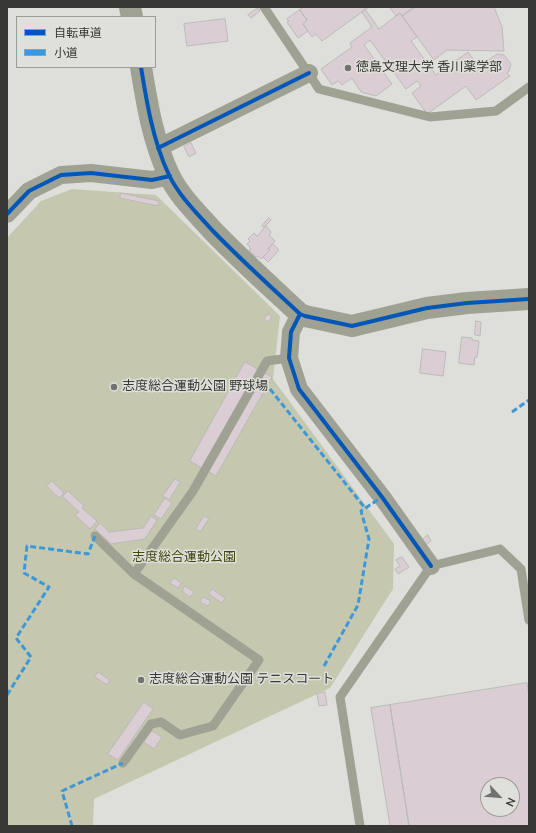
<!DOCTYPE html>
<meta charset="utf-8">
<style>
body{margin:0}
#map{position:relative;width:536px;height:833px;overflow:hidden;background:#dedfdb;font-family:"Nunito Sans","Noto Sans JP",sans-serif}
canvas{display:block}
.frame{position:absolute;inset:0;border:8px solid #383836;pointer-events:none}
.legend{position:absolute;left:16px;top:16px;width:140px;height:52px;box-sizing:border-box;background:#dfe0da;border:1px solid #9c9d98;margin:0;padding:5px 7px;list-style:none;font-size:12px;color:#383836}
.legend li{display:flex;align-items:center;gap:8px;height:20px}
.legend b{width:20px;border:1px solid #9c9d98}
.north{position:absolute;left:480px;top:777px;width:40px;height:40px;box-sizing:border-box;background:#dfe0da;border:1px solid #9c9d98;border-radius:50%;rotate:116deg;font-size:11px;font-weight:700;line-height:16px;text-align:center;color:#383836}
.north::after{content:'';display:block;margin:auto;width:14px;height:18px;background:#727270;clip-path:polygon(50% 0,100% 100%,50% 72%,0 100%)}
</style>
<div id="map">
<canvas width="536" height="833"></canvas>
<div class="frame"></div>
<ul class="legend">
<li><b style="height:5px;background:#0057b8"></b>自転車道</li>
<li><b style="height:5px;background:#3e98d8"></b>小道</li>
</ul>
<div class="north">N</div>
</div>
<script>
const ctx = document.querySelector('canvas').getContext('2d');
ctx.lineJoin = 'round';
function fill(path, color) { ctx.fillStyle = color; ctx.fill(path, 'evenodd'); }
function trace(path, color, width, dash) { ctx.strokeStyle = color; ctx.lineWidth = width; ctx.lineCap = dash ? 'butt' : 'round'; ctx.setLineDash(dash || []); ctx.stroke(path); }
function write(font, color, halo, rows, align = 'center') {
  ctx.font = font + ' "Nunito Sans","Noto Sans JP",sans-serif'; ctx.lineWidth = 3; ctx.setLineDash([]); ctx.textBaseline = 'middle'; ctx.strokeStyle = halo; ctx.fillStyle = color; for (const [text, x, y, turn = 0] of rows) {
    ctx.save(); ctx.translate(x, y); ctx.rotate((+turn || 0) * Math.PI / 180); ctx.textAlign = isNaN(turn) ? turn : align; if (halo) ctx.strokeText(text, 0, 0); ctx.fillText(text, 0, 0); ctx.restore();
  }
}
const green = new Path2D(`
 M72 189 156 195 280 316 273 379 394 544 393 589 330 688 94 799 93 826H7V238L41 201Z`);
const building = new Path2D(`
 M304 7H369L322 41 316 34 312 37 303 24 307 20 300 10Z
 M392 7H415L402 16 400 13 396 16 390 8Z
 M415 7H494L502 27 504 51 447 50 434 60 402 16Z
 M258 8 260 11 251 18 248 15Z
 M365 9 379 29 400 13 417 37 411 41 436 75 468 52 479 67 497 54 504 55 511 64 509 71 507 73 510 76 476 100 466 86 427 114 412 93 421 86 417 81 406 89 370 40 364 45 392 84 376 96 361 92 352 78 342 85 338 81 332 85 321 69 352 47 350 43 372 27 362 12Z
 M300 10 307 20 303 24 308 31 298 38 287 22 289 21 287 19Z
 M225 19 228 41 187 46 184 24Z
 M191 143 196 153 189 157 184 147Z
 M121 193 159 201 158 206 120 198Z
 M269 218 271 220 264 227 262 226Z
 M266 226 271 232 269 235 275 241 268 249 270 250 261 259 257 256 256 257 249 250 251 249 247 244 250 241 248 239 254 233 257 236Z
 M273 244 279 250 268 262 263 257 270 250 268 249Z
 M268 314 272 317 268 322 264 319Z
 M476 321 481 322 480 336 475 335Z
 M462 337 472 338V340L479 341 477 357H475L474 365 459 363Z
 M423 349 446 352 443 376 420 373Z
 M245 362 272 377 216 476 190 461Z
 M175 479 180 482 169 500 163 496Z
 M52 481 64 493 59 498 47 486Z
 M68 491 84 506 82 508 97 521 90 529 75 515 79 512 63 497Z
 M165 498 172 503 161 519 154 515Z
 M151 516 157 520 145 539 111 544 95 529 100 523 109 532 143 528Z
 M204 516 209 519 200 532 196 529Z
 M428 535 431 541 425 545 422 540Z
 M402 557 409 567 398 574 395 569 400 566 396 560Z
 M174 578 181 583 178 588 170 583Z
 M185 586 194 592 190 597 183 592V590Z
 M212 589 225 598 222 603 209 594Z
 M203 597 211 601 208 606 200 602Z
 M98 672 110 680 107 685 95 677Z
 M527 683 529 697V826H409L390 705ZM488 785H512V809H488Z
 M325 692 327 705 319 706 317 694Z
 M144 702 153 709 118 760 108 754Z
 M390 705 409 826H390L371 708Z
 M152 731 162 737 154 749 144 742Z`);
const service = new Path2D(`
 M264 7 319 89 430 117 496 111 529 87
 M95 536 134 574 259 660 213 726 180 735 161 722 151 724 123 763
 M134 574 193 491 267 361 289 358
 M360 826 340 697 431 566 500 549 521 569 529 620`);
const minor = new Path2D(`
 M158 148 309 73
 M7 214 29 191 61 175 91 173 152 180 170 176
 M300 314 291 332 289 358 299 389 382 497 431 566`);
const tertiary = new Path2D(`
 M130 7 132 17
 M141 67C147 104 153 141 169 175 179 196 197 213 212 230 240 259 270 286 300 314L305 316 352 326 427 308 467 303 529 299`);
const quiet = new Path2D(`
 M270 389 365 508
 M512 412 529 400
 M324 666 358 605 369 539 361 511 382 497
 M7 695 31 657 16 638 49 587 24 573 27 546 88 554 95 536
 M72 826 62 791 123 763`);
const cycleway = new Path2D(`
 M141 67C147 104 153 141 169 175 179 196 197 213 212 230 240 259 270 286 300 314L305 316 352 326 427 308 467 303 529 299
 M158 148 309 73
 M7 214 29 191 61 175 91 173 152 180 170 176
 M300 314 291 332 289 358 299 389 382 497 431 566`);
const markers = [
 [348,68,4,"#727270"],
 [114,387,4,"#727270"],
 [141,680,4,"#727270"]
];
const poiNames = [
 ["徳島文理大学 香川薬学部",356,68],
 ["志度総合運動公園 野球場",122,387],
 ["志度総合運動公園 テニスコート",149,680]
];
const parkNames = [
 ["志度総合運動公園",184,558]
];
fill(green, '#c5c8af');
fill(building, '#daced4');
trace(building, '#babab9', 1);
trace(service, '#9fa193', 9);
trace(minor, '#9fa193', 18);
trace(tertiary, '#9fa193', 22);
trace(quiet, '#3e98d8', 3, [6, 3]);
trace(cycleway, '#0057b8', 4);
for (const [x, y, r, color] of markers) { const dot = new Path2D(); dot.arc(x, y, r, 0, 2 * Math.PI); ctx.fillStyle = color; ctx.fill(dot); trace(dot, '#dfe0da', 1.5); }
write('13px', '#383836', '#dfe0da', poiNames, 'left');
write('13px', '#444610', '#dfe0da', parkNames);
</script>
